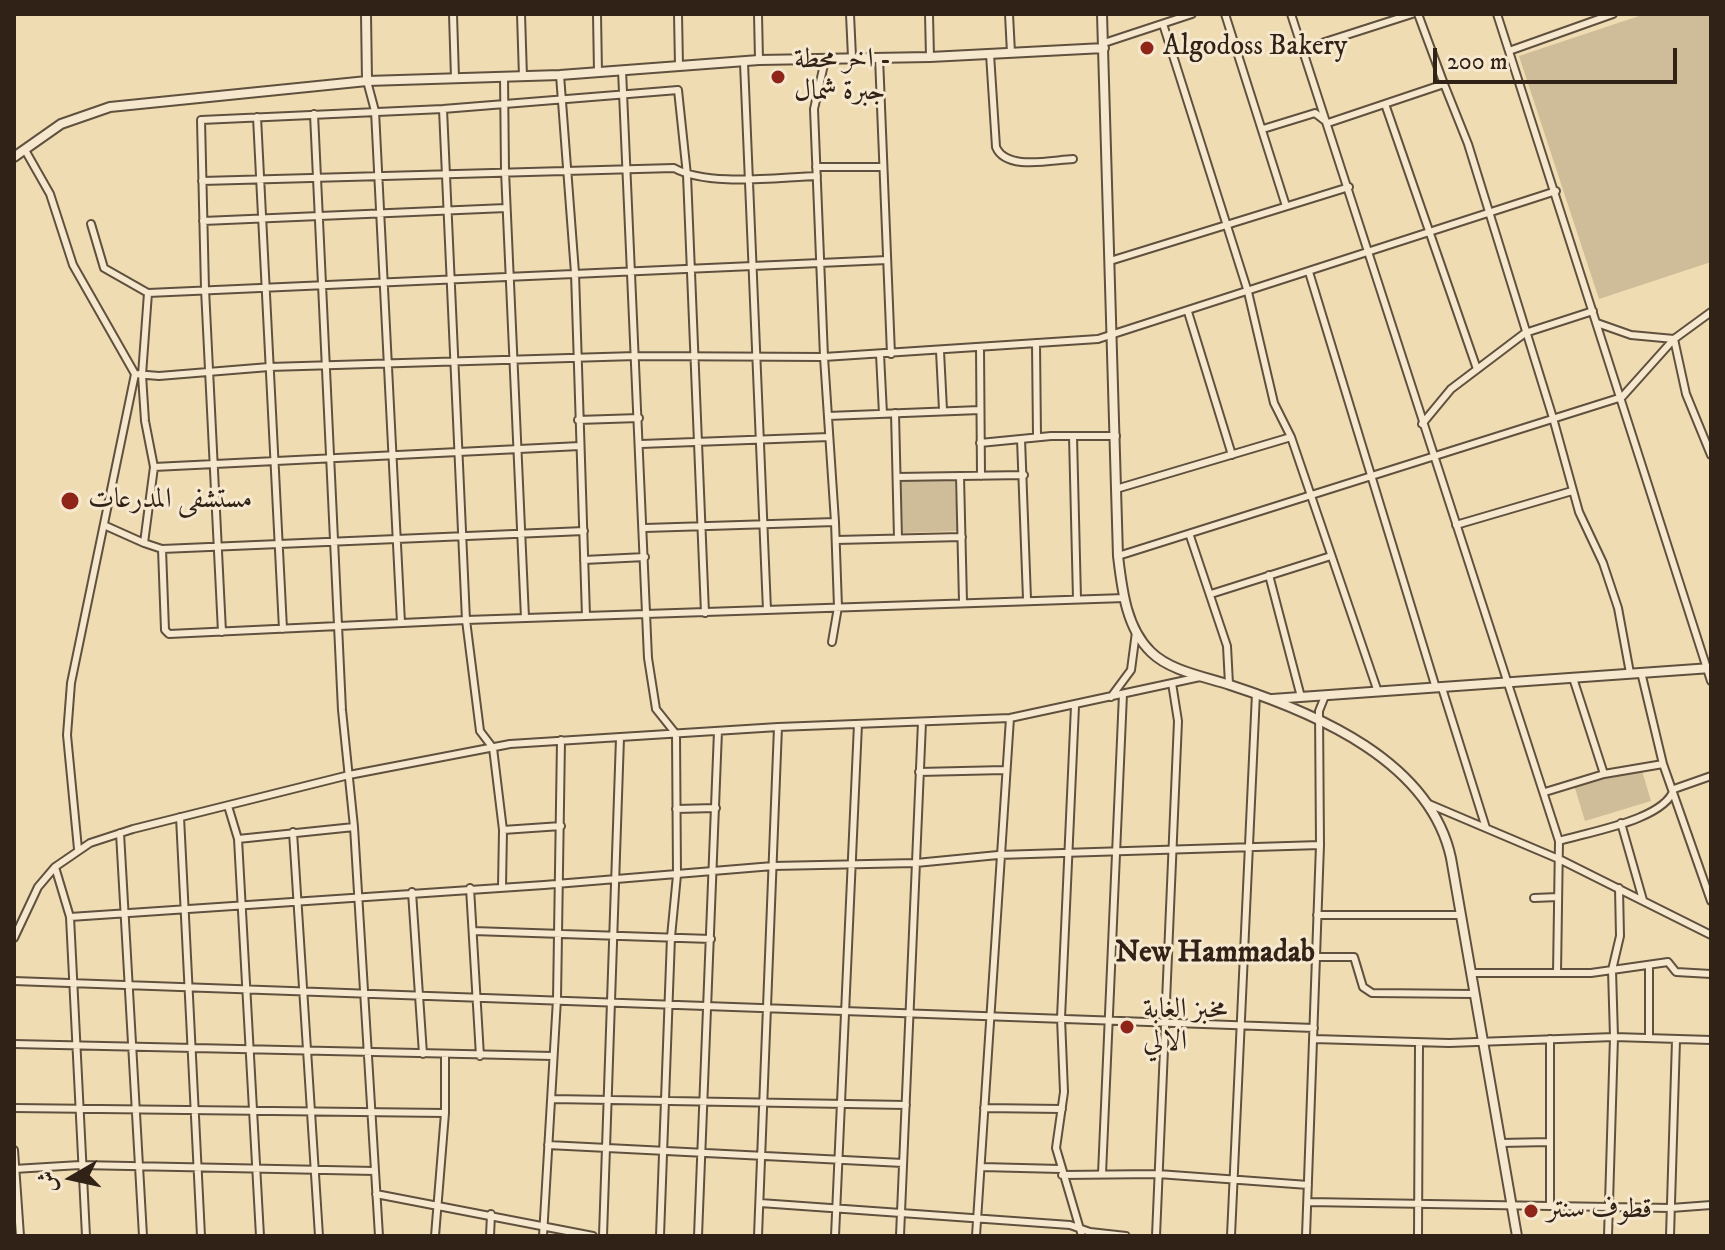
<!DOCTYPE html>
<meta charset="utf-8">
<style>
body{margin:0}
#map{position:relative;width:1725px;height:1250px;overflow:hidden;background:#efdcb3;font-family:"IM FELL DW Pica",Amiri,serif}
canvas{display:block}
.frame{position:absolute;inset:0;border:16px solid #312217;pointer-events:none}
.north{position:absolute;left:32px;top:1138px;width:80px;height:80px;-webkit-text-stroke:6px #f5e8ce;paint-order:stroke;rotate:261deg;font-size:22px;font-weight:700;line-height:32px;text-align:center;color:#312217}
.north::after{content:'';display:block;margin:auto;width:28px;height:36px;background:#312217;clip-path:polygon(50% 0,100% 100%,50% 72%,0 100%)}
.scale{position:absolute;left:1433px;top:48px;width:244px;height:36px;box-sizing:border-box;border:4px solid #312217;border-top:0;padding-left:10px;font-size:24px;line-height:28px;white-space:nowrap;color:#312217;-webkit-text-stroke:6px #f5e8ce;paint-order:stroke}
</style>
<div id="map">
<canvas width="1725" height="1250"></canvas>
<div class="frame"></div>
<div class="north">ش</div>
<div class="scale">200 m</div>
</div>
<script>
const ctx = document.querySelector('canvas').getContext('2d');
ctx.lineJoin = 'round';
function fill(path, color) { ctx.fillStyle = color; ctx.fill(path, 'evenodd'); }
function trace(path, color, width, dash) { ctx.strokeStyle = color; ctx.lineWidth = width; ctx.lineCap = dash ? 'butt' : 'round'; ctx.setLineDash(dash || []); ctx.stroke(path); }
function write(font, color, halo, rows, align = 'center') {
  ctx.font = font + ' "IM FELL DW Pica",Amiri,serif'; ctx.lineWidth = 6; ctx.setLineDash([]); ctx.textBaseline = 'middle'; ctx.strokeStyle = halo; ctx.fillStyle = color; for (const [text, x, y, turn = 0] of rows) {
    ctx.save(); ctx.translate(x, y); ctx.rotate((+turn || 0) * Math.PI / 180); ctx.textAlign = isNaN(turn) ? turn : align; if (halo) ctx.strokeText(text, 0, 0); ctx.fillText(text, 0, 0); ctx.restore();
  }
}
const green = new Path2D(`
 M1645 14H1711V262L1599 299 1519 56Z
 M955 480 957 531 903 533 901 481Z
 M1640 764 1651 801 1585 821 1574 785Z`);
const minor = new Path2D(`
 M453 14 455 78
 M521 14 523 77
 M597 14 598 73
 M678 14 679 66
 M758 14 759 60
 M850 14 852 57
 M929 14 930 57
 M1009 14 1011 53
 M1225 14 1286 206
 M1291 14 1559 841 1557 973
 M1497 14 1711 681
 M1163 24 1248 292 1274 403 1291 437 1378 692
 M1104 43 1192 14
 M1303 49 1412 14
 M1509 51 1613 14
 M990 54 996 147C1006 171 1051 160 1073 159
 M879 57 891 354
 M825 60 814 109 824 357 835 522 838 607 832 642
 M744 63 767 610
 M622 70 648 658 656 709 676 734 677 875 671 937 660 1236
 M560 75 575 273 586 616
 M504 77 505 171 525 618
 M367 81 375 111 401 623
 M1444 84 1468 144 1553 418 1579 512 1603 563 1618 608 1630 673
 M1385 104 1477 369
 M443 109 466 620 480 731 493 748 503 830 502 887
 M314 114 342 710 354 827 379 1236
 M257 117 283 629
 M1263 129 1315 113 1328 123 1444 84 1418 14
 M25 150 50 194 73 265 135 374 71 683 67 735 78 849
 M816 167H883
 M202 181 674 168C708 187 778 177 817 176
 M203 221 506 208
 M91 224 104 268 148 293 142 375 145 421 154 467 144 543 162 549 165 630 169 634 466 620 1125 598
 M1110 261 1349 187
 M1309 272 1436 688
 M148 293 887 260
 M1188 312 1232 455
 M1597 323 1631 335 1674 339 1686 394 1711 455
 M1036 343 1037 437
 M980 347 981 476
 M940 351 943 410
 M880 354 883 414
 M135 374 159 376 269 367 636 356 824 357 1098 339 1556 191
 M895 413 898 538
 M828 416 980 410
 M578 420 639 418
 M1422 424 1451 389 1525 333 1593 311
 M1073 436 1077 599
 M1021 439 1027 599
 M980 443 1051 436H1116
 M641 444 829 437
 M154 467 580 446
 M960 476 963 602
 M897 477 1024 475
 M1116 489 1291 437
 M1456 525 1572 491
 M106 526 144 543
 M645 528 835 522
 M1190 536 1227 646 1229 684
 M836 540 962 537
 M162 549 584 531
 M1118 556 1622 397 1674 339 1711 312
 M584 560 645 557
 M1269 575 1301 697
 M1211 594 1331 556
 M222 632 205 289 201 120 443 109 678 90 687 175 705 613
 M1641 672 1663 764 1711 901
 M1573 678 1604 774
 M1442 688 1486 828
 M1111 697 1131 670 1136 632
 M1075 706 1061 1018 1064 1092 1056 1148 1082 1236
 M919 772 1005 770
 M1545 792 1604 774 1663 764
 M1429 804 1561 860 1711 935
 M228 806 238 839 354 827
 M676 809 716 808
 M180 817 201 1236
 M1621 823 1643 900
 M503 830 561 826
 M293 832 319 1236
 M120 833 143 1236
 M238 839 260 1236
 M1559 841C1588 832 1665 820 1674 789L1711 776
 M55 867 70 917 86 1236
 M470 888 480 1056
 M412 892 423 1054
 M1534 898 1558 897
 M1317 915H1461
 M70 917 544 885 773 866 916 863 998 855 1320 845
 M473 931 711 939
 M14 938 38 887 55 867 90 843 133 829 349 775 510 744 778 727 1010 718 1200 677
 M1314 957H1354L1363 987 1372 993 1475 994
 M1472 973H1591L1668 962 1676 972 1711 974
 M14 981 1314 1028
 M1649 1036V967
 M1314 1039 1449 1043 1614 1037 1711 1040
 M1550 1039V1204
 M14 1044 553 1056
 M552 1099 906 1105
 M14 1108 445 1113
 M984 1108 1062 1109
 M1501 1143 1548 1142
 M548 1145 903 1163
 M14 1150 20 1236
 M982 1167 1060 1169
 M14 1169 80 1165 375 1171
 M1102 1174 1123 694
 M1062 1175 1158 1174 1308 1185
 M376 1194 593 1236
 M1308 1202 1671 1208 1711 1205
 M760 1203 1070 1225 1090 1232 1126 1236
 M435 1236 445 1113V1054
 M490 1236 491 1214
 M543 1236 557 999 561 740
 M603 1236 620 738
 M698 1236 718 731
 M758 1236 778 727
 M835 1236 858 724
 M900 1236 922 722
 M976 1236 1010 718
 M1156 1236 1178 721 1172 683
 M1231 1236 1256 693
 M1306 1236 1320 845 1319 711 1325 696
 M1418 1236 1419 1043
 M1608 1236 1614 1037 1612 970 1620 936 1619 888
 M1670 1236 1676 1040`);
const tertiary = new Path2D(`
 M366 14 367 81
 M1102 14 1118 556C1122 589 1126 628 1151 652 1170 671 1206 677 1230 685 1316 713 1430 761 1451 858L1517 1236
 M14 157 61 124 110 107 367 81 560 75 759 60 930 57 1104 48
 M1272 699 1711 668`);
const markers = [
 [1147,48,8,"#8f2418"],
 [778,77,8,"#8f2418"],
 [70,501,10,"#8f2418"],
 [1127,1027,8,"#8f2418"],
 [1531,1211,8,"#8f2418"]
];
const poiNames = [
 ["Algodoss Bakery",1163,48],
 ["اخر محطة -",794,61],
 ["جبرة شمال",794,93],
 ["مستشفى المدرعات",88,501],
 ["مخبز الغابة",1143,1011],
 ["الالي",1143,1043],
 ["قطوف سنتر",1547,1211]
];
const neighbourhoodNames = [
 ["New Hammadab",1215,955]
];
fill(green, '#cfbc98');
trace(minor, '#60503e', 10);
trace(tertiary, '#60503e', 12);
trace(minor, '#f5e8ce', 6);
trace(tertiary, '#f5e8ce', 8);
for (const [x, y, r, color] of markers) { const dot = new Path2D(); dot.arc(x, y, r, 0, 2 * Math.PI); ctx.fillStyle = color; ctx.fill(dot); trace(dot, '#f5e8ce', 3); }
write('28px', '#312217', '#f5e8ce', poiNames, 'left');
write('bold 30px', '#312217', '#f5e8ce', neighbourhoodNames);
</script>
